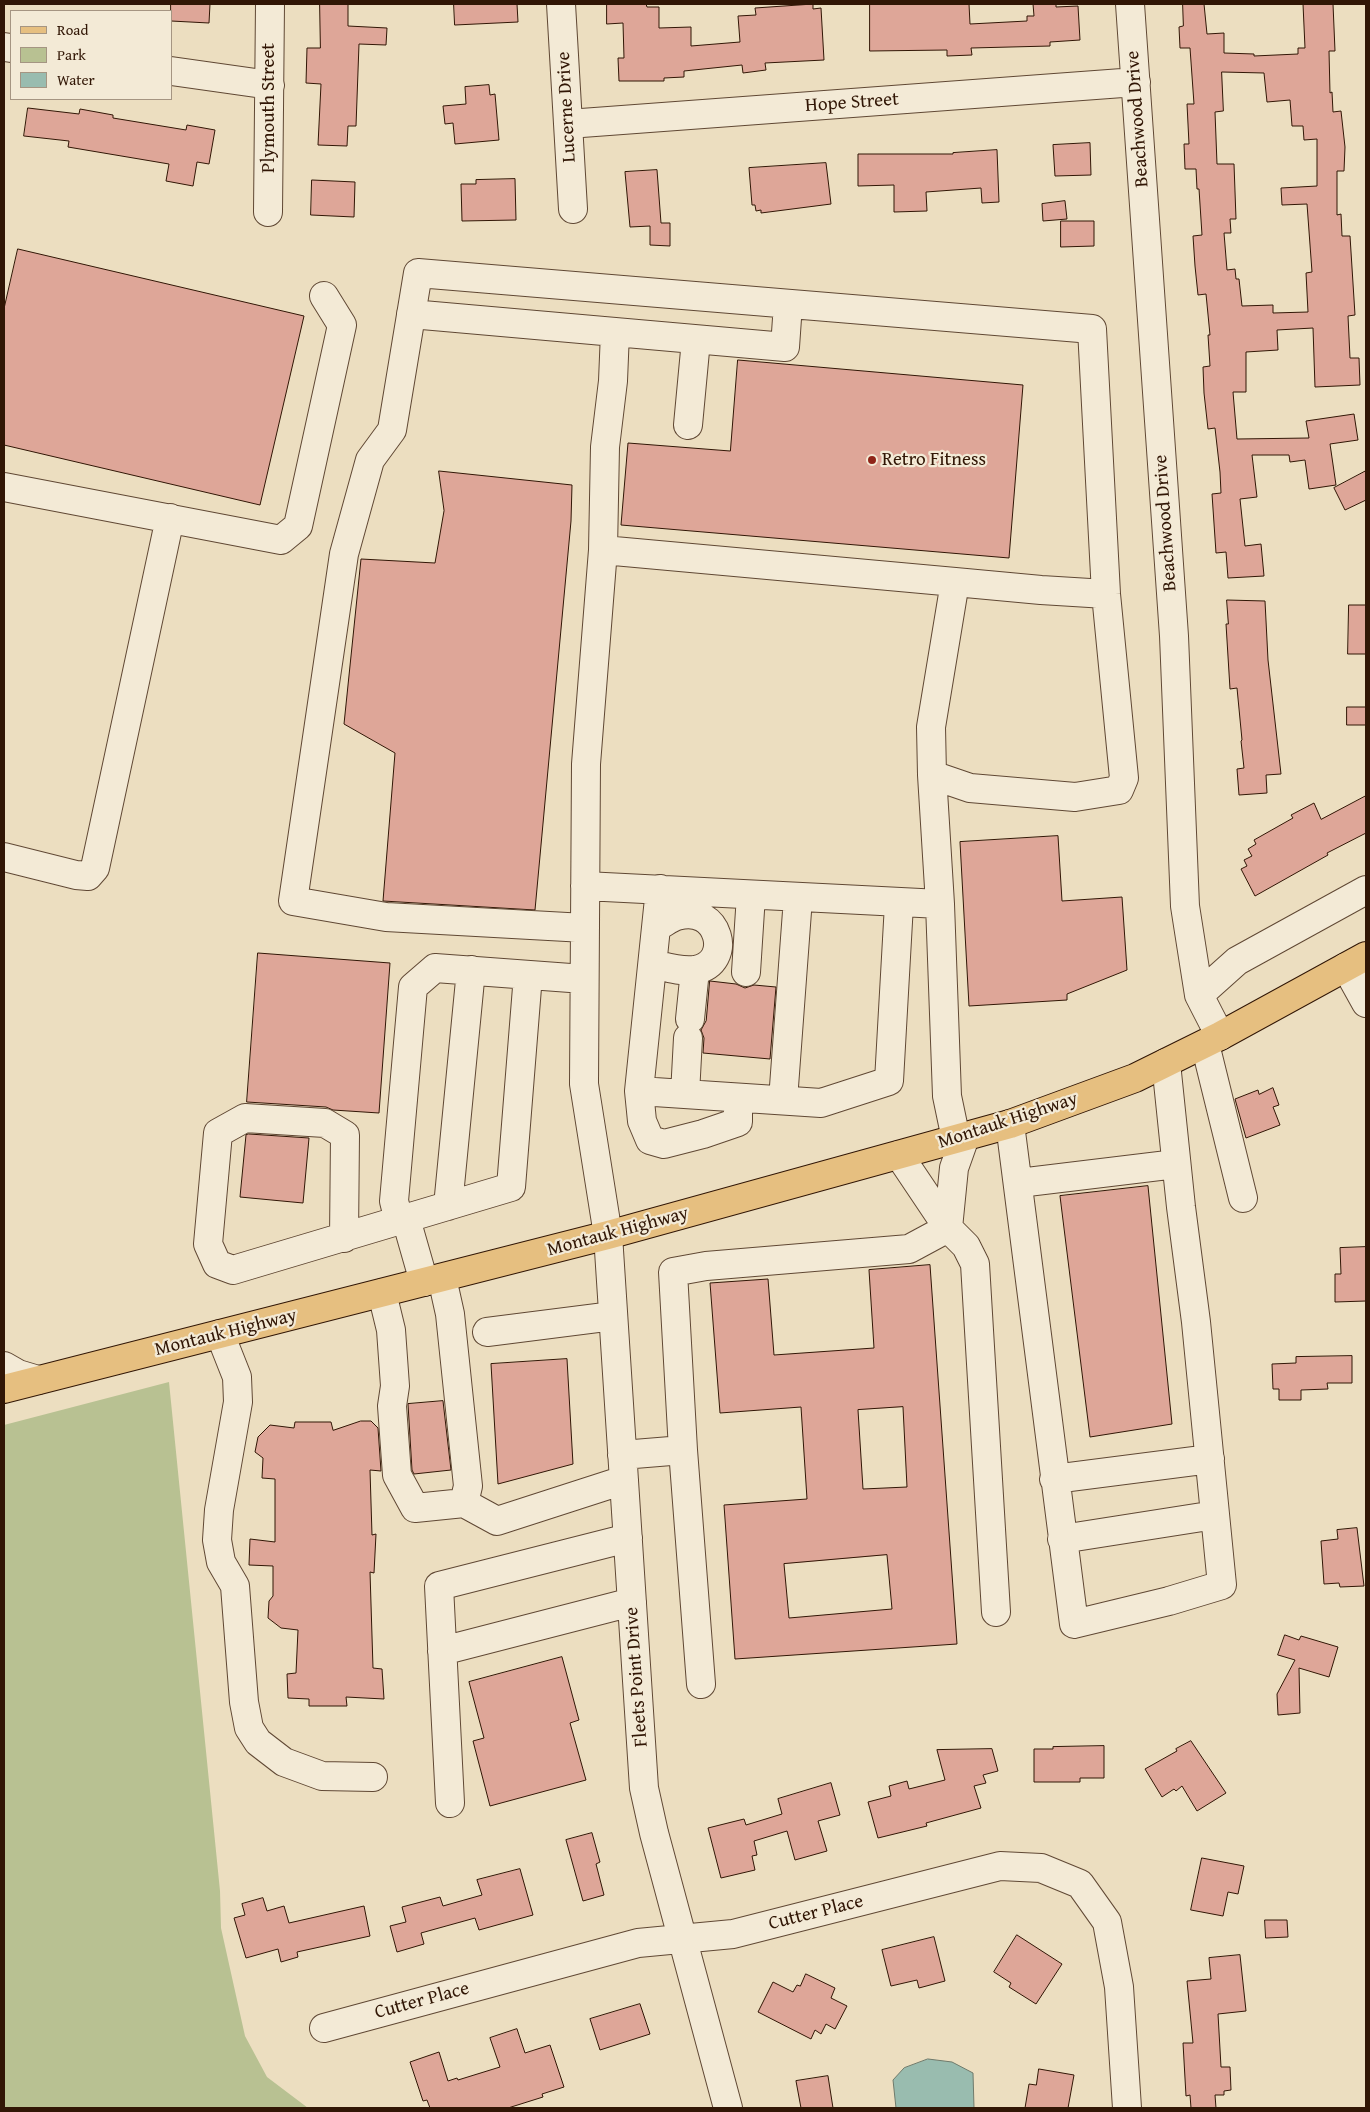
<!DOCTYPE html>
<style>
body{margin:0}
#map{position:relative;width:1370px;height:2112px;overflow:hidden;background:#ecdec0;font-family:"Gentium Book Plus",serif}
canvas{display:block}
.frame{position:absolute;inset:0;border:5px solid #311605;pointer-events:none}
.legend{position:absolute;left:10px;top:10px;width:162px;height:90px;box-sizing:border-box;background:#f3ead6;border:1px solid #a59582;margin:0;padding:6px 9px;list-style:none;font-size:15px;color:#311605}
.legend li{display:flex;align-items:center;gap:10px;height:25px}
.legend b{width:25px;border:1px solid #a59582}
</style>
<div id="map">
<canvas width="1370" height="2112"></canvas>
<div class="frame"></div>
<ul class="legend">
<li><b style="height:6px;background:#e6bf80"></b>Road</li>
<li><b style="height:14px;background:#b8c192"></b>Park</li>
<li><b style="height:14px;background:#99bcaf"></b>Water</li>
</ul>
</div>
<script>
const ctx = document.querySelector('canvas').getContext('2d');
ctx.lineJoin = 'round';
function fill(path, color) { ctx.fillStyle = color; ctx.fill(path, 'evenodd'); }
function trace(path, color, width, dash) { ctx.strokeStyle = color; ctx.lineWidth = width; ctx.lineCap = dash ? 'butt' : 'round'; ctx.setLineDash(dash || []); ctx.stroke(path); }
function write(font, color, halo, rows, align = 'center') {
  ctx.font = font + ' "Gentium Book Plus",serif'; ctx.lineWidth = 4.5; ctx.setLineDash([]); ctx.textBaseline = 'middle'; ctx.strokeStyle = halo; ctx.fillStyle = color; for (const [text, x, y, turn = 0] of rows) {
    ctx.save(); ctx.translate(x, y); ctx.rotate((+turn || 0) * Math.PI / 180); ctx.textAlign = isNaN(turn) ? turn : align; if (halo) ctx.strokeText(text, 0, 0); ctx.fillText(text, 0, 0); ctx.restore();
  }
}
const green = new Path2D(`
 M169 1382 220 1891 221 1928 245 2036 267 2077 308 2108H4V1425Z`);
const water = new Path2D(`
 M928 2059 952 2062 973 2073 974 2108H896L893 2080 904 2068Z`);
const building = new Path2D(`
 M171 4H210L209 23 171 21Z
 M320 4H348V26L387 28 386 45 359 44 356 126H348L347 146 318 145 321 84 306 83 307 48H320Z
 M454 4H517L518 22 455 25Z
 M607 4H646L647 7H659V28L691 27V46L740 42 738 16 756 15 755 8 813 4V9L821 8 824 60 765 63 766 70 743 73 742 65 684 71V77L664 78V81H619L618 58H624L623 23 607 24Z
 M870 4H969L970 24 1027 21V16H1034L1033 4H1056V7L1078 6 1080 40 1050 42V46L971 48 972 55 947 56V50L870 51Z
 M1183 4H1204L1207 34 1224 33V53L1254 54V56L1298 54V48H1305L1303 4H1333L1335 51H1329L1330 93 1332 92 1333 112 1341 111 1345 147 1344 171H1337V215L1341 214 1342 236H1350L1355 315 1348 316 1350 358H1359L1360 385 1315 387 1313 328 1277 330 1278 350 1246 352V392H1233L1237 439 1309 438 1306 421 1354 414 1358 440 1330 444 1336 485 1309 489 1305 460 1290 462 1289 455H1252L1257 497 1240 499 1245 546 1261 544 1264 576 1228 578 1226 552 1216 553 1212 494 1221 493 1220 472 1215 428 1208 429 1204 393 1203 367 1210 366 1208 335H1210L1206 294 1198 295 1195 266 1193 236 1202 235 1199 189H1197L1196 169H1185L1184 144H1189L1187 104H1194L1190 48H1180L1179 27 1183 26ZM1222 72 1264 73 1267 102 1290 100 1292 126H1303L1304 140 1317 139V186L1281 188 1282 205 1307 204 1312 272 1306 273 1308 312 1273 313V305L1242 306 1239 279H1236L1235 269 1227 270 1224 233H1231L1230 219H1236L1234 164H1217L1215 112 1223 111Z
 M489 85 490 95 495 94 499 140 455 144 453 123 445 124 443 106 466 104 465 87Z
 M28 108 79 114 80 109 113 115V118L186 130 187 125 215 130 209 164 197 162 193 186 166 181 169 164 68 147 69 141 24 136Z
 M1090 143 1091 175 1055 176 1053 145Z
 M997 150 999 202 982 203 981 188 926 192 927 211 894 212V185L858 186V154H953V153Z
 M826 163 831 204 761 213V210L756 211 755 205H752L749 168Z
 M657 170 661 223H670V246L650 245V226L630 227 625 172Z
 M515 179 516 220 462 221 461 184H476V180Z
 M312 180 355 182 354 217 311 215Z
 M1065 201 1067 219 1043 221 1042 204Z
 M1061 221H1094V246L1061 247Z
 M18 249 304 316 260 505 4 445V309Z
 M738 360 1023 385 1009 558 621 525 628 443 730 451Z
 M439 471 572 485 571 521 535 910 383 901 395 753 344 724 361 559 435 563 444 511Z
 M1366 471V500L1345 510 1334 488Z
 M1227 600 1265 601 1268 660 1281 774 1266 775 1267 793 1239 795 1237 769 1244 768 1241 741 1242 740 1237 688 1230 689 1226 624H1228Z
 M1349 605H1366V654H1348Z
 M1347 707H1366V725H1347Z
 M1366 796V833L1327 853 1328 855 1255 896 1241 869 1247 866 1244 860 1252 856 1248 849 1256 844 1254 840 1293 818 1291 815 1314 803 1321 819Z
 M1058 836 1062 901 1122 897 1127 970 1067 994V1000L969 1006 960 842Z
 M258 953 390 963 379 1113 333 1110 326 1107 247 1102Z
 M710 981 736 984 745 988 754 985 776 987 770 1059 703 1053 704 1038 701 1030 706 1021Z
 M1273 1088 1279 1105 1273 1107 1280 1125 1246 1138 1235 1099 1258 1090 1259 1094Z
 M249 1134 309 1138 303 1203 240 1197 246 1135Z
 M1148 1186 1172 1424 1090 1437 1060 1196Z
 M1366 1247V1301L1335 1302V1274H1341L1340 1248Z
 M930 1265 957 1644 735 1659 724 1505 807 1499 801 1407 720 1413 710 1283 768 1279 774 1355 874 1348 869 1270ZM903 1407 907 1487 863 1489 858 1410ZM887 1555 892 1609 789 1618 784 1564Z
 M1352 1356V1383H1327L1328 1389 1301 1390V1400H1279V1389H1273L1272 1364 1296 1363V1357Z
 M567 1359 573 1464 498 1484 491 1364Z
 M443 1401 451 1470 414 1474 412 1470 408 1404Z
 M361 1421H371L378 1428 381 1471 370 1470 372 1535 376 1534 374 1573 370 1572 373 1668 382 1669 384 1699 346 1697 347 1706H309V1699L288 1698 287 1674 296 1673 298 1630 281 1628 268 1618 269 1601 273 1596V1566L249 1565 250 1539 275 1542V1479L262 1478 263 1458 255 1452 258 1437 270 1425 294 1428 295 1422H331L333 1430Z
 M1357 1528 1364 1586 1340 1587 1339 1583 1324 1584 1321 1541 1338 1539 1337 1530Z
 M1285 1635 1299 1640 1301 1636 1338 1647 1329 1677 1299 1668 1300 1713 1278 1715 1277 1694 1295 1660 1278 1655Z
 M562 1657 579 1720 570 1723 586 1780 490 1806 473 1741 484 1738 469 1682Z
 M1191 1741 1226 1793 1197 1811 1182 1786 1176 1791 1174 1789 1162 1797 1145 1769 1177 1751 1176 1749Z
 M1104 1746V1778H1080V1782H1034V1749H1053V1747Z
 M992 1749 998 1771 983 1775 986 1783 974 1786 981 1808 926 1823 927 1826 878 1838 868 1802 891 1796 889 1786 907 1781 909 1789 945 1780 937 1750Z
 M831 1783 840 1815 818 1821 827 1851 795 1860 787 1831 754 1841 757 1855 752 1856 755 1870 721 1878 708 1828 744 1819 746 1825 782 1814 778 1799Z
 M592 1833 600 1862 596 1864 604 1895 583 1901 566 1840Z
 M1202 1858 1244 1866 1238 1894 1228 1892 1223 1916 1191 1910Z
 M520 1869 533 1915 479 1930 475 1918 421 1933 424 1944 397 1952 390 1926 406 1922 402 1907 440 1897 443 1906 482 1895 477 1880Z
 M263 1898 267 1911 284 1906 289 1923 364 1906 370 1936 297 1952 298 1957 281 1962 278 1949 246 1958 234 1918 245 1915 242 1904Z
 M1265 1920H1287L1288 1937 1266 1938Z
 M1017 1935 1062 1964 1036 2004 1009 1987 1011 1983 994 1972Z
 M934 1937 945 1981 919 1988 917 1980 891 1986 882 1950Z
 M1240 1955 1246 2011 1218 2014 1221 2067H1230L1231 2090 1224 2091V2095H1215L1216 2108H1191L1190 2095 1186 2096 1183 2043H1193L1187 1981 1211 1979 1209 1958Z
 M806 1974 835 1988 831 1998 847 2006 835 2029 826 2024 821 2034 815 2030 811 2039 758 2012 773 1982 793 1992 797 1985 800 1986Z
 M640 2004 650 2034 600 2050 590 2019Z
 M517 2029 525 2053 550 2045 564 2087 542 2094 543 2097 508 2108H430L427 2100 423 2101 410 2062 439 2052 448 2081 457 2078 458 2080 500 2067 490 2038Z
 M1039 2069 1074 2075 1068 2108H1025L1029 2084 1036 2085Z
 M828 2076 833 2108H801L796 2081Z`);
const minor = new Path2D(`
 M561 4 573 209
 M1130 4 1174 636 1185 906 1199 995 1220 1036
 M4 47 11 48
 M171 71 270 85
 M568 124 1136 82
 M268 212 270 4
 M411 314 785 347 788 304
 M688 425 696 340
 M4 487 281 540 298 526 342 325 324 296
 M603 550 605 447 613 381 615 332
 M955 582 1041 590 1106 594
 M4 857 76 875 88 876 95 868 170 518
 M585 886 940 904
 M660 889 639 1091 821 1103 889 1081 899 904
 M585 928 386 917 293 901 344 554 370 460 392 430 418 273 1092 329 1106 594 1124 778 1119 790 1075 797 970 788 932 775
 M653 964C666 967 680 972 695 970 735 963 719 903 677 916 670 918 663 924 656 927
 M1346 967 1366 1003
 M746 972 751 895
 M1199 995 1237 961 1366 890
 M690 1019 695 970
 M1205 1044 1243 1198
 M639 1091 642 1121 650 1140 664 1144 703 1134 738 1122V1098
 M685 1094 688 1038
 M783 1100 798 898
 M1010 1124 1074 1624 1169 1601 1222 1585 1196 1322 1181 1207 1166 1063
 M899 1155 948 1228 954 1168 965 1137
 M1019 1183 1176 1164
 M448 1206 471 970
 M406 1219 424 1282
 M399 1221 394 1201 413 987 435 968 584 979
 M344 1238 345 1135 325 1123 245 1118 218 1133 208 1244 217 1264 233 1270 511 1187 528 975
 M442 1278 450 1314 468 1486 464 1503
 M382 1293 391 1330 395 1386 392 1406 397 1475 415 1508 464 1503 497 1521 624 1480
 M487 1332 613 1316
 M220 1334 237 1377 238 1402 219 1510 217 1540 221 1562 235 1586 244 1702 249 1728 258 1742 284 1762 322 1776 373 1777
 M4 1366 18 1374 38 1380
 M683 1450 701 1684
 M622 1455 683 1450 673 1272 706 1266 909 1249 948 1228 966 1246 975 1264 996 1612
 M1054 1479 1210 1459
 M1062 1539 1215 1515
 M442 1651 632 1602
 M450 1803 439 1586 628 1538
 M324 2028 638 1943 733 1934 1000 1866 1041 1868 1080 1884 1107 1922 1119 1987 1127 2108
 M728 2108 654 1833 644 1788 608 1235 584 1084 586 764 603 550 955 582 931 727 932 775 940 904 947 1096 956 1139`);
const major = new Path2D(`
 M4 1389 608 1235 1010 1124 1135 1078 1220 1036 1366 956`);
const markers = [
 [872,460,5,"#8f2418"]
];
const streetNames = [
 ["Hope Street",852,103,-4],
 ["Lucerne Drive",567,107,-93],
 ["Plymouth Street",269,108,-90],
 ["Beachwood Drive",1138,119,-94],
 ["Beachwood Drive",1166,523,-94],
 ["Montauk Highway",1008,1121,-18],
 ["Montauk Highway",618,1232,-15],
 ["Montauk Highway",226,1333,-14],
 ["Fleets Point Drive",637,1677,-94],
 ["Cutter Place",816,1913,-14],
 ["Cutter Place",422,2001,-15]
];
const poiNames = [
 ["Retro Fitness",882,460]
];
fill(green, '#b8c192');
fill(water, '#99bcaf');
trace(water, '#6f7a6b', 1);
fill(building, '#dea698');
trace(building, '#311605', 1);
trace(minor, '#604834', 30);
trace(major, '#311605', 30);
trace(minor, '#f3ead6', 28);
trace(major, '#e6bf80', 28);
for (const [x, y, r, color] of markers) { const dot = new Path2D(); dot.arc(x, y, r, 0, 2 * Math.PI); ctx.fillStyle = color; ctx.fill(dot); trace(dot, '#f3ead6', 2); }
write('19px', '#311605', '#f3ead6', streetNames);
write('19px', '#311605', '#f3ead6', poiNames, 'left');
</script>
